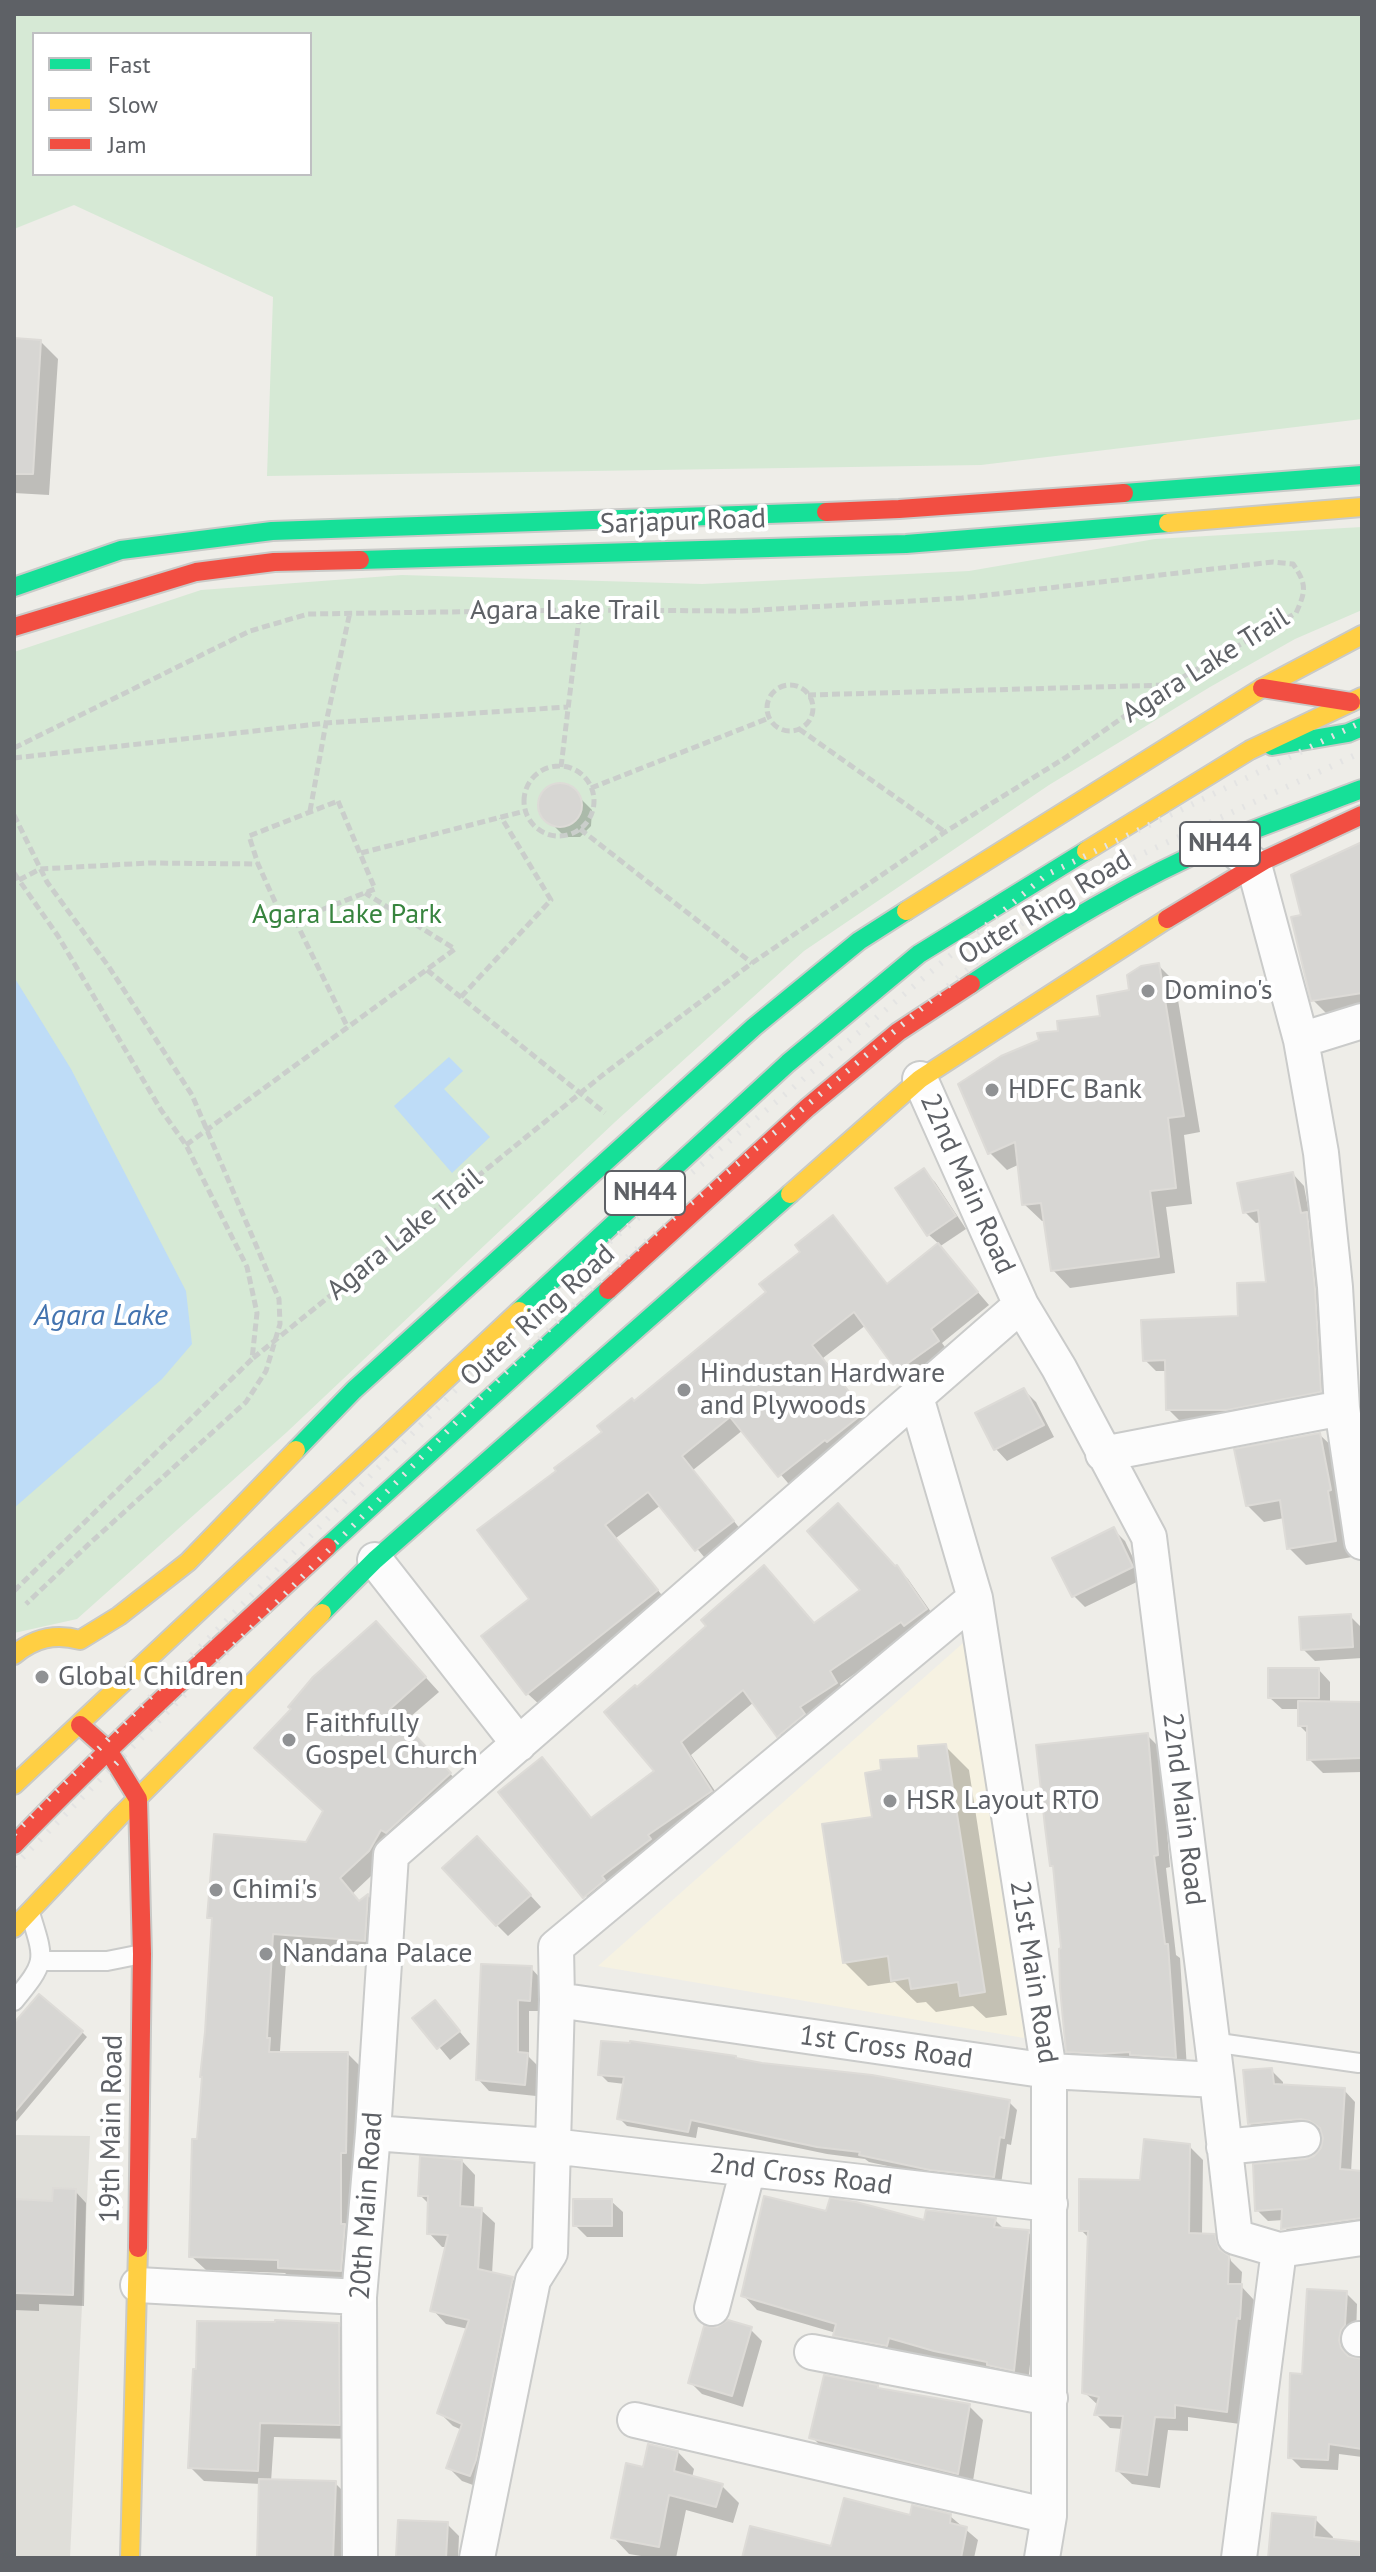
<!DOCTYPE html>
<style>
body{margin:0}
#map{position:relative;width:1376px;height:2572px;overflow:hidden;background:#eeede8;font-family:"PT Sans",sans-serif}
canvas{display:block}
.frame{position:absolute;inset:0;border:16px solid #5e6166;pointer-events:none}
.legend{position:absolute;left:32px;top:32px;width:280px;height:144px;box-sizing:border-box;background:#fff;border:2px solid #bfc0c2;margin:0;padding:10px 14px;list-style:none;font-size:24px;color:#5e6166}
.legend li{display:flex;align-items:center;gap:16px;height:40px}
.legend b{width:40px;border:2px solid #bfc0c2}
</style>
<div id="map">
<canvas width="1376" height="2572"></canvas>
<div class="frame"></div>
<ul class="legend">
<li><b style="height:10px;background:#16e098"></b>Fast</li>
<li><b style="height:10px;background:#ffcf43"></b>Slow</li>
<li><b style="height:10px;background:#f24e42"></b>Jam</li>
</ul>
</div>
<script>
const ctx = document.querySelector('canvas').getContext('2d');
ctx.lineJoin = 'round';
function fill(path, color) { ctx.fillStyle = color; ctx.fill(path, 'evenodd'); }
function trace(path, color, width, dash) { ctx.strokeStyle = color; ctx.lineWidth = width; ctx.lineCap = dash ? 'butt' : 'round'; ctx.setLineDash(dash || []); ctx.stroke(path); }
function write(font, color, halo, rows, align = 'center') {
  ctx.font = font + ' "PT Sans",sans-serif'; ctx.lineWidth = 8; ctx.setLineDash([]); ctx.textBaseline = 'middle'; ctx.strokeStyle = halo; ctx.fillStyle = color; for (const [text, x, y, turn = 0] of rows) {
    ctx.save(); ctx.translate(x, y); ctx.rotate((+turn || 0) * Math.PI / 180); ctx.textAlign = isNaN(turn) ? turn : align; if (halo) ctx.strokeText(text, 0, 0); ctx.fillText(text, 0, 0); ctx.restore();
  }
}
const commercial = new Path2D(`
 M971 1636 1030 2039 598 1966Z`);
const industrial = new Path2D(`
 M14 2135 90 2136 70 2558H14Z`);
const green = new Path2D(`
 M14 14H1362V419L981 465 267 476 273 297 74 205 14 229ZM34 34H310V174H34Z
 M1362 527V610L1295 639 1210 687 1049 785 804 951 615 1122 287 1432 77 1619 14 1633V652L201 590 402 575 702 584 969 571 1155 539Z`);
const water = new Path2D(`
 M14 977 71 1069 186 1291 192 1344 162 1379 14 1508Z
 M449 1057 463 1071 444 1089 490 1137 452 1173 394 1106Z`);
const shadow = new Path2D(`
 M14 340 41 342 58 359 49 495 14 493Z
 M551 786H568L592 810 591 826 580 837H565L541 813V797Z
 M1362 845V1008L1327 1014 1313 1000 1303 917Z
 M1158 965 1175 982 1200 1132 1184 1135 1192 1204 1166 1207 1175 1273 1070 1288 1053 1270 1046 1221H1042L1024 1204 1020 1164 1007 1170 990 1153 1060 1032 1102 1018Z
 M923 1171 935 1182 966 1229 939 1247 989 1305 942 1343 950 1354 911 1383 899 1370 866 1325 823 1358 877 1426 793 1489 743 1430 693 1470 745 1535 709 1563 661 1505 616 1538 669 1604 541 1706 528 1694 483 1636 532 1599 559 1471 605 1433 635 1403 768 1293 833 1218 889 1286 939 1244 929 1235 897 1188Z
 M1293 1174 1304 1186 1310 1219 1318 1226 1331 1403 1239 1420H1179L1168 1409 1167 1371H1156L1145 1360 1240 1318 1269 1284 1261 1222 1256 1223 1245 1212Z
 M1024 1390 1036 1402 1054 1437 1007 1461 996 1449Z
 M1320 1435 1337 1451 1352 1557 1306 1565 1289 1548 1284 1518 1264 1522 1247 1505Z
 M1114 1530 1125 1541 1143 1579 1085 1607 1074 1596Z
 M897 1568 908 1579 938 1622 914 1633 840 1684 847 1695 790 1747 754 1702 691 1755 723 1803 596 1908 501 1792 554 1772 592 1820 657 1771 606 1712 814 1624Z
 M1350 1616 1362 1628V1658L1315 1661 1303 1649Z
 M389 1637 439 1692 402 1724 464 1788 352 1894 360 1903 368 1896 382 1910 379 1954 287 1947 280 2051 283 2054H348L362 2068 355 2284 294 2281 285 2273 206 2270 191 2256 214 1922 209 1917 307 1844 325 1811Z
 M1319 1670 1330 1682V1703L1362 1704V1772L1323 1773 1309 1759V1735L1300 1726V1709H1282L1270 1698Z
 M1147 1735 1160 1748 1170 1867 1166 1868 1176 1955 1180 1958 1187 2069 1081 2064 1068 2051 1064 1950 1056 1869 1052 1866Z
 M945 1746 969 1770 1007 2015 986 2018 973 2006 936 2012 926 2002 917 2003 895 1982 868 1986 844 1962 874 1819Z
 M489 1850 541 1907 508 1936 497 1925Z
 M531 1968 542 1980 541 2011H529V2057L539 2067 536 2096 489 2091 478 2079Z
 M435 2002 470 2044 450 2060 415 2018Z
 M14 2026 82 2032 87 2037 14 2124Z
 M737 2060 1009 2102 1017 2110 1011 2145 1007 2144 1001 2184 939 2177 869 2162 865 2159 827 2154 698 2127 696 2138 627 2126 619 2118 625 2084 608 2082 600 2074Z
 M1271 2070 1283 2082V2086L1344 2090 1355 2102 1351 2172 1362 2173V2231L1296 2240 1285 2228 1284 2220 1268 2221 1257 2210 1306 2161 1315 2157 1323 2149 1325 2138 1323 2131 1314 2130 1261 2135 1250 2124Z
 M1189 2146 1203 2160 1202 2235 1214 2236 1228 2250 1231 2261 1242 2272 1241 2286 1254 2300 1253 2331H1250L1240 2424 1188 2417V2431L1168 2430 1160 2488 1132 2484 1118 2471 1123 2429 1110 2428 1097 2415 1099 2406 1084 2392 1090 2239 1081 2230Z
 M462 2161 475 2175 474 2209 481 2210 495 2223 492 2274 512 2279 526 2292 484 2489 462 2481 449 2468 462 2430 453 2426 440 2413 468 2329 446 2324 433 2310 447 2247H442L429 2233 430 2205 420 2195Z
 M75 2191 86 2203 84 2306 39 2304V2311L14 2310V2201L54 2203Z
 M611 2201 623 2212V2237H587L575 2225Z
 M828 2213 926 2222 995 2220 1005 2230 1028 2232 1042 2246 1028 2384 903 2351 901 2359 849 2349 835 2335 836 2333 757 2310 743 2295Z
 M1346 2293 1357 2304 1356 2337 1349 2350 1352 2359 1362 2360V2457L1339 2454 1338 2470 1301 2468 1290 2457 1304 2376Z
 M338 2324 352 2339 353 2439 274 2437 271 2482 335 2483 352 2500 350 2558H258L261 2484 204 2481 190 2467Z
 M750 2329 762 2341 743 2407 702 2394 690 2382Z
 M877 2387 881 2391 969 2406 983 2420 972 2487 826 2451 812 2437Z
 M678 2452 694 2469 692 2478 722 2486 739 2503 733 2523 686 2510 676 2558H653L629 2554 613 2537 645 2469Z
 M950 2516 978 2540 974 2558H747L832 2549 911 2518Z
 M1315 2519 1333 2537 1332 2541 1362 2544V2558H1270Z
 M447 2524 459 2536 458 2558H401L398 2555Z`);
const building = new Path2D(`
 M14 338 41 340 33 474H14Z
 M538 805a22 22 0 1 1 44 0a22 22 0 1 1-44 0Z
 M1362 842V993L1311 1001 1291 917 1301 915 1291 875Z
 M1159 963 1184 1116 1168 1118 1176 1188 1150 1191 1159 1257 1051 1271 1041 1203 1022 1205 1015 1142 988 1154 958 1084 1001 1056 1039 1040 1037 1033 1058 1031 1057 1021 1100 1016 1097 996 1129 990 1127 975 1141 966Z
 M924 1168 956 1216 927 1236 895 1188Z
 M1293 1172 1301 1213 1307 1212 1315 1289 1321 1392 1227 1410H1166L1165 1360 1143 1361 1141 1320 1238 1316 1237 1283 1266 1282 1258 1210 1243 1213 1237 1183Z
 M833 1215 887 1284 938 1243 978 1292 931 1329 939 1341 897 1371 854 1312 812 1345 865 1412 827 1442 825 1440 778 1477 730 1417 682 1456 734 1521 695 1551 648 1492 605 1525 658 1590 526 1695 481 1636 529 1599 477 1530 556 1471 554 1468 602 1432 597 1426 632 1398 634 1401 766 1292 759 1284 800 1252 795 1245Z
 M1024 1388 1044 1425 994 1450 975 1413Z
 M1320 1433 1331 1490 1328 1491 1336 1541 1287 1549 1280 1500 1246 1506 1234 1449Z
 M838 1503 895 1566 897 1565 927 1609 904 1626 901 1622 830 1671 837 1683 800 1707 805 1714 777 1737 743 1690 681 1742 712 1791 648 1835 651 1839 602 1876 605 1880 583 1898 498 1792 542 1757 591 1818 654 1771 604 1712 635 1685 637 1687 706 1626 701 1620 764 1565 814 1623 860 1590 807 1531Z
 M1114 1527 1133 1567 1072 1597 1052 1558Z
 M1351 1614 1353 1647 1301 1650 1299 1617Z
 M376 1621 426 1677 390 1709 451 1773 386 1833 381 1830 369 1851 340 1878 359 1901 368 1894 365 1941 273 1934 267 2038H270L269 2052H348L346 2153H341V2224H345L341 2271 278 2268V2260L189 2257 192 2139H197L202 2077H200L205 2032 212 1918H207L214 1834 306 1842 323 1811 254 1748 291 1709 288 1707 313 1677Z
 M1268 1668H1319V1698H1268Z
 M1298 1701 1362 1702V1758L1307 1760V1726H1298Z
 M1148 1733 1158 1855 1154 1856 1165 1944H1168L1176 2058 1130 2055V2052L1098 2054 1066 2052 1060 1988 1059 1949 1061 1948 1053 1866H1050L1045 1827 1036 1745Z
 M946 1744 985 1992 960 1996 958 1982 911 1989 909 1978 891 1981 888 1956 843 1963 822 1824 872 1817 865 1773 881 1770 880 1760 919 1758 918 1746Z
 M477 1836 531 1895 496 1926 442 1868Z
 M481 1964 532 1966 530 2001 518 2000V2052L528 2053 525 2085 476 2080Z
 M39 1994 83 2031 14 2113V2023Z
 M435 2000 460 2031 437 2049 412 2018Z
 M601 2041 630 2043V2041L736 2056V2058L762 2063 872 2075 1010 2100 1004 2138 1000 2137 994 2177 930 2170 859 2155 860 2152 817 2147 691 2120 688 2132 617 2119 624 2077 598 2075Z
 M1272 2068 1274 2084 1345 2088 1340 2169 1362 2171V2218L1281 2229 1282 2209 1255 2211 1253 2164 1306 2159 1314 2156 1321 2148 1323 2138 1320 2128 1310 2121 1301 2119 1248 2124 1243 2070Z
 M1144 2139 1190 2144 1189 2233 1215 2234 1219 2249 1229 2256 1228 2284H1242L1240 2319 1237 2318 1227 2412 1175 2405V2418L1155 2417 1147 2475 1116 2471 1123 2416 1094 2415 1099 2397 1082 2393 1088 2231H1079V2179L1140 2180Z
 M420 2156 462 2160 460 2206 482 2208 478 2269 513 2277 476 2460 470 2476 446 2468 462 2424 437 2413 469 2320 430 2311 448 2235 427 2234 428 2196H418Z
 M53 2188 76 2189 73 2295 14 2293V2199L52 2201Z
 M764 2196 826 2211 830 2198 856 2202 924 2220 926 2210 988 2217 996 2218 994 2227 1029 2230 1014 2371 987 2365V2362L934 2351 889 2338 887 2346 833 2336 836 2324 741 2296Z
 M573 2199H612V2226H573Z
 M1307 2289 1347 2291 1345 2325 1341 2330 1339 2340 1341 2348 1348 2356 1362 2359V2449L1329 2444 1328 2460 1288 2458 1290 2373 1302 2374Z
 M275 2320 339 2323 340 2425 260 2423 258 2471 188 2468 193 2369H196L197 2321 275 2322Z
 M728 2320 752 2327 732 2396 688 2383 704 2326 717 2327Z
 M824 2375 878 2385V2388L970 2404 958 2474 809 2438Z
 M648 2444 678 2451 674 2471 723 2484 716 2507 669 2495 659 2547 611 2538 626 2463 643 2467Z
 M259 2479 336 2481 333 2558H257Z
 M844 2498 910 2515 912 2505 951 2514 950 2523 967 2527 961 2558H742L750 2526 831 2546Z
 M1272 2513 1316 2517 1314 2537 1361 2542 1360 2558H1268Z
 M398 2520 448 2522 446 2558 396 2556Z`);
const path = new Path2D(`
 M767 708a23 23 0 1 1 46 0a23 23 0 1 1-46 0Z
 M808 695 1168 685
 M799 729 945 832
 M14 748 250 631 308 614 580 610 742 611 962 598 1273 562 1293 564C1307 584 1306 591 1296 613L1169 685 1065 758 945 832 752 963 604 1074 252 1359
 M14 758 326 723 568 707
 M524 801a35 35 0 1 1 70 0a35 35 0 1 1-70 0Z
 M561 767 580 610
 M591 788 769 718
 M338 801 375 889 285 924 258 864 249 836Z
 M310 811 326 723 350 612
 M14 815 47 882 109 967 192 1095 279 1299 280 1324 266 1371 246 1402 90 1543 26 1604
 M580 829 752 963
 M361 853 525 811
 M14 873 58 936 161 1110 186 1145 247 1267 257 1313 252 1359 14 1591
 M19 880 40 869 149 863 258 864
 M295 920 348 1028
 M427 970 605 1113
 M461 997 551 900 501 817
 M186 1145 455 949 365 893`);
const lane = new Path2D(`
 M40 1961H107L142 1954
 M14 2001C47 1961 45 1961 30 1913
 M1212 2042 1359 2063`);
const street = new Path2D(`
 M1238 853 1254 865 1301 1040 1321 1153 1335 1287 1342 1408 1362 1542
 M1301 1040 1362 1021
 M920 1079 1021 1305 1059 1368 1149 1537 1217 2080 1235 2237 1279 2250 1239 2558
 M916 1397 975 1598 1049 2071V2516L1042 2558
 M1103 1454 1342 1408
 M375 1560 519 1744
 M557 2000 1049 2071 1217 2080
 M373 2133 552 2146 1050 2204
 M1224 2147 1303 2139
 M1279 2250 1362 2238
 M138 2285 359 2297
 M712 2308 748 2169
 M1359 2339H1362
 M812 2352 1050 2398
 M635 2420 1049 2516
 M360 2558 359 2297 373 2133 391 1855 1021 1305
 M477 2558 533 2280 550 2253 557 2000 556 1947 975 1598`);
const fast = new Path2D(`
 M1124 493 1362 475
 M360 560 906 544 1168 523
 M14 587 121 550 272 531 826 512
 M1272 746 1348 733 1362 727
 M971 984C1052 930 1136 879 1225 841 1270 823 1317 806 1362 789
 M519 1311 788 1063 919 954 1086 851
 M296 1450 354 1390 754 1027 859 941 906 911
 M327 1547 608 1290
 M322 1613 375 1560 790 1194`);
const slow = new Path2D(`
 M1168 523 1362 507
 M1086 851 1250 750 1362 697
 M906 911 1262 688 1362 635
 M790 1194 920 1079 1167 919
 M14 1655C34 1638 55 1633 80 1640L119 1616 188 1562 296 1450
 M14 1785 519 1311
 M14 1928 119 1817 322 1613
 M130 2558 138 2248`);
const jam = new Path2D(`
 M826 512 899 509 1124 493
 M14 627 196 572 274 562 360 560
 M1262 688 1351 702
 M1167 919 1265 860 1362 815
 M608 1290 807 1108 898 1032 971 984
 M80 1725 108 1750 138 1799 142 1954 138 2248
 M14 1845C114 1741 221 1644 327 1547`);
const rail = new Path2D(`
 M14 1834 569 1276 1046 875 1362 722
 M14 1866 586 1292 1058 893 1362 752`);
const markers = [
 [1148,991,8,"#909294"],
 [992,1090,8,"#909294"],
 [684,1390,8,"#909294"],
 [42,1677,8,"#909294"],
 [289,1740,8,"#909294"],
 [890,1801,8,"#909294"],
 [216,1890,8,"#909294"],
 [266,1954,8,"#909294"]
];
const shields = [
 [1220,844,80],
 [645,1193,80]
];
const shieldNames = [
 ["NH44",1220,844],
 ["NH44",645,1193]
];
const streetNames = [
 ["Sarjapur Road",683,522,-2],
 ["Agara Lake Trail",565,611],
 ["Agara Lake Trail",1206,666,-32],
 ["Outer Ring Road",1045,908,-31],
 ["22nd Main Road",967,1184,66],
 ["Agara Lake Trail",405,1235,-39],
 ["Outer Ring Road",538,1316,-42],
 ["22nd Main Road",1183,1809,83],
 ["21st Main Road",1033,1972,81],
 ["1st Cross Road",886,2048,8],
 ["19th Main Road",112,2129,-89],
 ["2nd Cross Road",801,2175,7],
 ["20th Main Road",367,2206,-86]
];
const parkNames = [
 ["Agara Lake Park",347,915]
];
const poiNames = [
 ["Domino's",1164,991],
 ["HDFC Bank",1008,1090],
 ["Hindustan Hardware",700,1374],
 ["and Plywoods",700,1406],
 ["Global Children",58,1677],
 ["Faithfully",305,1724],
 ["Gospel Church",305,1756],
 ["HSR Layout RTO",906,1801],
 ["Chimi's",232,1890],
 ["Nandana Palace",282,1954]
];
const waterNames = [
 ["Agara Lake",101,1316]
];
fill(commercial, '#f6f2e2');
fill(industrial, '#dfded9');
fill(green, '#d6e9d5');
fill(water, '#bedcf7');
fill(shadow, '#0003');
fill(building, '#d7d6d3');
trace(building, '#dddbd7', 2);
trace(lane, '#cacbca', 22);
trace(street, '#cacbca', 38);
trace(fast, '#c9cac8', 22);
trace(slow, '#c9cac8', 22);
trace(jam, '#c9cac8', 22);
trace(path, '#cacecb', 5, [8, 4]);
trace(lane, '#fcfcfc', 18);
trace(street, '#fcfcfc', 34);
trace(fast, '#16e098', 18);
trace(slow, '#ffcf43', 18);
trace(jam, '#f24e42', 18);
trace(rail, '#e4e4e3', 6, [2, 10]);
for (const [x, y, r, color] of markers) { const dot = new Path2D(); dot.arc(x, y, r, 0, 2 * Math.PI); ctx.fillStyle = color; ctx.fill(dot); trace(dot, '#fff', 3); }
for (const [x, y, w] of shields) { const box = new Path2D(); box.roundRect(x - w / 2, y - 22, w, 44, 6); ctx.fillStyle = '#fff'; ctx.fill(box); trace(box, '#5e6166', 2); }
write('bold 26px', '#5e6166', null, shieldNames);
write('28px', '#5e6166', '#fff', streetNames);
write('28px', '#37843e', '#fff', parkNames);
write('28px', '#5e6166', '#fff', poiNames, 'left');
write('italic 30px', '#4474b0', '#fff', waterNames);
</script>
